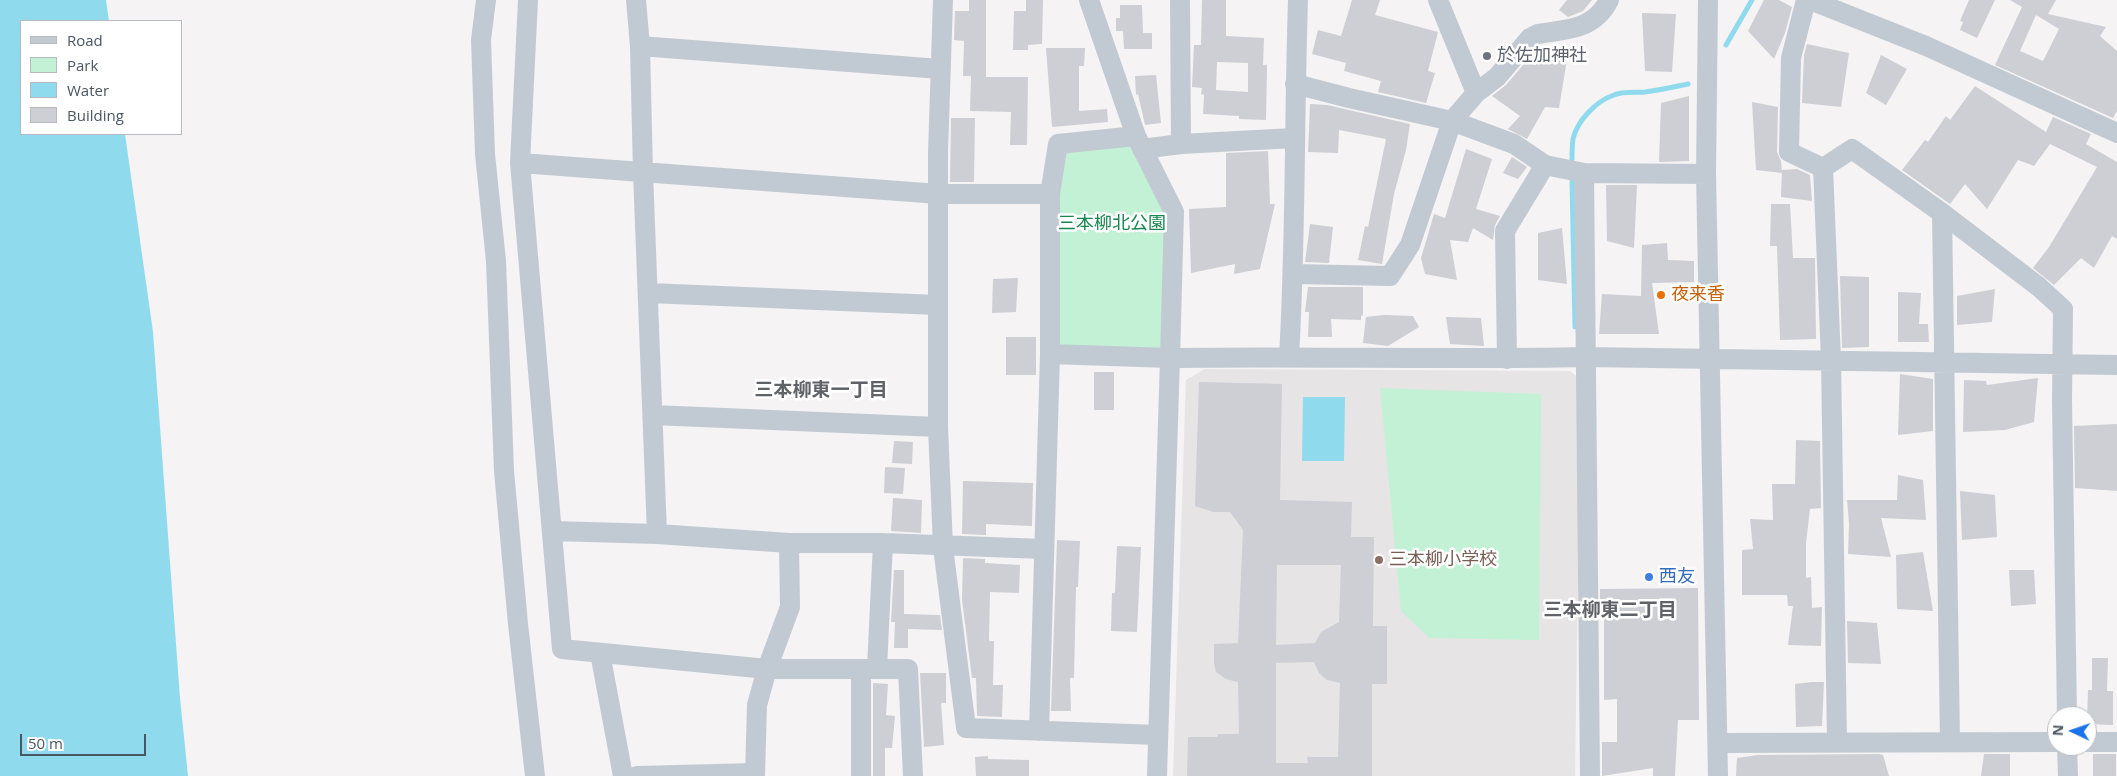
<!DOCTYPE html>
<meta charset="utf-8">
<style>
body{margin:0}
#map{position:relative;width:2117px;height:776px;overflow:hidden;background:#f5f3f3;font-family:"Open Sans",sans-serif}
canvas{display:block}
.legend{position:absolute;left:20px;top:20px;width:162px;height:115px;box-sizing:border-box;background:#fff;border:1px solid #b7bbc0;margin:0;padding:6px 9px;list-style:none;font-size:15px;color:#4a5661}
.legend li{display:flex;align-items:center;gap:10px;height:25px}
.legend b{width:25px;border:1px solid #b7bbc0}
.north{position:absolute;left:2047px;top:706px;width:50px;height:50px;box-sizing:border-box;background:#fff;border:1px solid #b7bbc0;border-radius:50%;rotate:273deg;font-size:14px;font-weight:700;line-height:20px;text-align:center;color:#4a5661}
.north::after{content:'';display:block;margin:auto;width:18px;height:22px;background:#1a73e8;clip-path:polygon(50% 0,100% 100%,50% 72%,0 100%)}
.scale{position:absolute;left:20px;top:734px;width:126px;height:22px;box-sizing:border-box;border:2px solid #4a5661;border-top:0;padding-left:6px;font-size:15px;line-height:18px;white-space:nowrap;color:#4a5661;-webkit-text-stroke:4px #fff;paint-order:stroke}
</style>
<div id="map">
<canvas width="2117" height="776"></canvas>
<ul class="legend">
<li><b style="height:6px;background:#c1cad2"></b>Road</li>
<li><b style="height:14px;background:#c3f1d5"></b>Park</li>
<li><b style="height:14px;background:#90daee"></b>Water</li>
<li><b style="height:14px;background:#cdcfd5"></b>Building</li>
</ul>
<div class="north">N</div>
<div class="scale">50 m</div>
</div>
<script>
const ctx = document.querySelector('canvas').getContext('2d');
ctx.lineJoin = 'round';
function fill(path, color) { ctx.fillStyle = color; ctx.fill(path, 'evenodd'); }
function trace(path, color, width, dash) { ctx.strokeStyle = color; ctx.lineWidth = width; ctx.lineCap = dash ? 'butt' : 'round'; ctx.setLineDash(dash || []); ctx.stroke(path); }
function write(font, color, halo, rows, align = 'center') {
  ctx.font = font + ' "Open Sans","Noto Sans JP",sans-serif'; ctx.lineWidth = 5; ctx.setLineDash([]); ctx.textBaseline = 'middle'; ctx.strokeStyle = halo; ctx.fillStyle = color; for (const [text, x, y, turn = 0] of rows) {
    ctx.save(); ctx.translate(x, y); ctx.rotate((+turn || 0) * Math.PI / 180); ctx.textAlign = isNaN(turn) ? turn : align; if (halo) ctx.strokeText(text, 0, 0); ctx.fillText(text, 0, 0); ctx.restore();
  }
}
const education = new Path2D(`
 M1205 369 1570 371 1581 380 1575 776H1173L1186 380Z`);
const green = new Path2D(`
 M1129 143 1167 212 1163 349 1060 345 1059 193 1067 152Z
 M1380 388 1541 394 1539 640 1429 638 1401 611Z`);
const water = new Path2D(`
 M0 0H106L109 21H21V134H125L153 332 180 698 188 776H0Z
 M1303 397H1345L1344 461H1302Z`);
const stream = new Path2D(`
 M1726 45 1752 0
 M1572 159C1572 153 1572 146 1573 139 1577 121 1596 101 1614 95 1624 91 1635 93 1645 92 1660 90 1674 87 1688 84
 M1572 180 1575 327`);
const building = new Path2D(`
 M969 0H986V77H1028L1027 145H1010L1011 112 970 111 971 76H963L964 41 954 40 955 11H969Z
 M1026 0H1043L1042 44 1028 45V50H1013L1014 11H1026Z
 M1202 0H1226V36L1264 38 1263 65H1267L1266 120 1239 119V116L1203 114 1204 95 1201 94 1202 88 1192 87 1194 45H1201ZM1217 62 1248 63V92L1216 90Z
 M1352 0H1380L1375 15 1438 32 1428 71 1435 73 1426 103 1378 92 1381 81 1344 71 1346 63 1312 54 1318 30 1341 36Z
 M1567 0H1592L1583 11 1568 17 1559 10Z
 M1764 0H1779L1792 7 1785 33 1774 59 1748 31Z
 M1969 0H1995L1977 38 1960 30 1963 22 1960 21Z
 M2010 0H2056L2048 14 2106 27 2100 36 2117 51V111L2113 118 1995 65 2022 7ZM2036 15 2059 29 2043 61 2020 51Z
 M1120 5H1142L1143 33H1152V49H1124L1123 31H1116V18H1120Z
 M1642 13 1676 14 1672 72 1645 71Z
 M1807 44 1849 53 1841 107 1802 103 1804 55Z
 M1569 47 1559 108 1545 107 1527 139 1508 129 1520 116 1492 96 1506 85 1534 52Z
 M1046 48H1085L1084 66H1079V111L1107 109 1108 122 1052 127Z
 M1881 55 1907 69 1886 105 1866 93Z
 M1156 75 1161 123 1145 125 1138 94 1136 95 1135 76Z
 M1975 86 2046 132 2053 117 2091 134 2086 144 2117 162V239L2112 236 2094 268 2081 258 2054 285 2033 268 2049 247 2097 167 2050 144 2034 166 2018 160 1987 209 1965 184 1950 204 1902 170 1925 140 1928 142 1946 116 1950 120Z
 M1689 96V161L1659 162 1661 103Z
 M1752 102 1778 107 1777 152 1781 161 1782 173 1756 170Z
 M1310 104 1327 105 1410 124 1406 150 1394 194 1382 264 1358 260 1365 226 1368 227 1386 139 1339 130 1338 153 1308 152Z
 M951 118H975L974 182H950Z
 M1466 149 1492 159 1476 209 1500 216 1495 225 1493 240 1473 228 1468 242 1450 240 1457 280 1425 274 1421 258 1434 214 1445 218Z
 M1268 151 1270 204H1275L1260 269 1234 274 1235 264 1191 273 1189 209 1226 207V153Z
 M1512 157 1527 167 1518 179 1503 173Z
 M1797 169 1810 175 1812 201 1781 197 1782 170Z
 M1606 185H1637L1634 248 1607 241Z
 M1771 204H1790L1793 258H1815L1816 339 1780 340 1777 246H1770Z
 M1310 224 1333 227 1329 263 1305 262Z
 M1562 228 1567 284 1538 280V233Z
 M1667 243 1668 260 1694 261V282L1652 283 1659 334H1599L1602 294 1641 296 1642 245Z
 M1840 276 1869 277V347L1842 348Z
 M1018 278 1016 312 992 313 993 279Z
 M1308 287H1363V315L1361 316V320L1331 319 1332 337H1308L1309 312H1305Z
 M1995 289 1992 322 1957 325V296Z
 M1898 292 1921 293 1919 324H1928L1929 342H1898Z
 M1384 315 1413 316 1419 327 1388 346 1363 343 1366 317Z
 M1446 317 1481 318 1484 346 1450 344Z
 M1006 337H1036V375H1006Z
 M1094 372H1114V410H1094Z
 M1900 374 1933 379V431L1898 435Z
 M2038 378 2034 422 2005 430 1963 432 1964 380 1986 381 1987 385Z
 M1199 382 1282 384 1280 500 1352 502 1351 537H1374L1373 626H1387V684H1372V776H1187L1188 737H1217L1218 734H1239L1238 682 1226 679 1216 672 1214 663V644L1238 643 1243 530 1230 512H1213L1195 506ZM1277 565H1341L1339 622 1321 632 1315 643 1276 645ZM1314 662 1319 673 1327 680 1340 683 1338 757H1307L1308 763H1276V663Z
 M2117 424V491L2075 488 2074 426Z
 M1796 440 1820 441 1821 508 1810 509 1806 543V578L1811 577 1812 608 1822 607 1821 646 1788 645 1793 606H1788L1787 595H1742V550L1753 549 1750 519 1773 520 1772 484H1795Z
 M894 441 913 442 912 464 892 463Z
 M885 467 905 468 903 494 884 493Z
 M1898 475 1923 480 1926 520 1881 518 1891 557 1848 554 1849 524 1847 500H1897Z
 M963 481 1033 483 1032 526 986 524V535L962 534Z
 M1960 491 1995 495 1997 537 1962 540Z
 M893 498 922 500 921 533 891 531Z
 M1057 540 1080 541 1078 587H1076L1074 678H1070L1071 711H1051Z
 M1117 546 1141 547 1137 632 1111 631 1112 593H1115Z
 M1923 552 1933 611 1897 609 1896 555Z
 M963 558 985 559V563L1020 565 1019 593 990 592 989 641H994L993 685H1003L1002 717 977 716 976 678H972L962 600Z
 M894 570H904V614L940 615 942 630 908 629V648H894L895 622H891Z
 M2009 570H2034L2036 604 2011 606Z
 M1698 588 1699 720H1678L1675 776H1653V768L1602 776V742H1617V699L1604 700V609H1600V589Z
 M1847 621 1877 623 1881 664 1848 663Z
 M2092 658H2108L2107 691H2113V725L2087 724 2088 690H2092Z
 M920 673H946V703H941L944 745 924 747Z
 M1812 682H1824L1822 726 1796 727 1795 684Z
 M873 683 888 684 886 715 895 716 892 748H885V776H873Z
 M1879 754 1883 755 1889 776H1736L1737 758 1758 755Z
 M1984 754H2010V776H1981Z
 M2093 754H2116V776H2093Z
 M988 756V759L1029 760V776H976L975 757Z`);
const minor = new Path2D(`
 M486 0 481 40 485 154 496 261 504 471 518 624 535 776
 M528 0 520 163 562 649 767 669H908L913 776
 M636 0 640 46 643 173 657 534
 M943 0 938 153V427L943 547 966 728 1158 735
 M1180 0 1181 144
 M1708 0 1706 174 1718 776
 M1806 0 1791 58 1789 152 1823 168 1831 360 1837 742
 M1810 0 1926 46 2117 133
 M640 46 940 69
 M1295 84 1349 98 1452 121 1514 144 1545 165 1584 173
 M1476 93 1497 77 1530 38 1538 34C1567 29 1594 30 1609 0
 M1142 149 1181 144 1294 138
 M520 163 939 194H1050
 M1823 168 1852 149 1942 213 1950 741
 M1942 213 2039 287 2063 309 2062 401 2067 716
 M1294 274 1390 276 1410 245 1452 121 1476 93 1438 0
 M649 293 937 305
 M1050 354 1170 358 1174 212 1136 136 1089 0
 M1289 357C1296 238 1294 119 1298 0
 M1507 359 1505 231 1545 165
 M653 415 938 427
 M553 531 657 534 789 543H883L1043 549
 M600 653 623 776
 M877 668 883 543
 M861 670V776
 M1039 731 1050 354V194L1058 144 1136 136
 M2087 742H2117
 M1718 743 2057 742
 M2067 746 2068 776
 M637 776 755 773
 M755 776 757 705 767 669 790 607 789 543
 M1157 776 1170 358C1309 356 1447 360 1586 357L2117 365
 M1590 776 1584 173 1706 174`);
const markers = [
 [1487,56,5,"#6b7280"],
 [1661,295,5,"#e8710a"],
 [1379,560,5,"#8d6e63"],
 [1649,577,5,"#3f7fe0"]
];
const worshipNames = [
 ["於佐加神社",1497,56]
];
const parkNames = [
 ["三本柳北公園",1112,224]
];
const foodNames = [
 ["夜来香",1671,295]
];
const educationNames = [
 ["三本柳小学校",1389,560]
];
const shopNames = [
 ["西友",1659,577]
];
const neighbourhoodNames = [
 ["三本柳東一丁目",821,391],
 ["三本柳東二丁目",1610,611]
];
fill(education, '#e6e4e5');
fill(green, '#c3f1d5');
fill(water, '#90daee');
trace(stream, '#90daee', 5);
fill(building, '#cdcfd5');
trace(minor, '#c1cad2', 20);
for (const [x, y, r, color] of markers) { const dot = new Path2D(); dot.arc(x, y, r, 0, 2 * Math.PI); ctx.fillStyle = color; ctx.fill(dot); trace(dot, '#fff', 2); }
write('18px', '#5b616d', '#fff', worshipNames, 'left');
write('18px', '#17864f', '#fff', parkNames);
write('18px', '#c56008', '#fff', foodNames, 'left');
write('18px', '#785e54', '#fff', educationNames, 'left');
write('18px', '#366cbe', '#fff', shopNames, 'left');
write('bold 19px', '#5f6368', '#fff', neighbourhoodNames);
</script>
